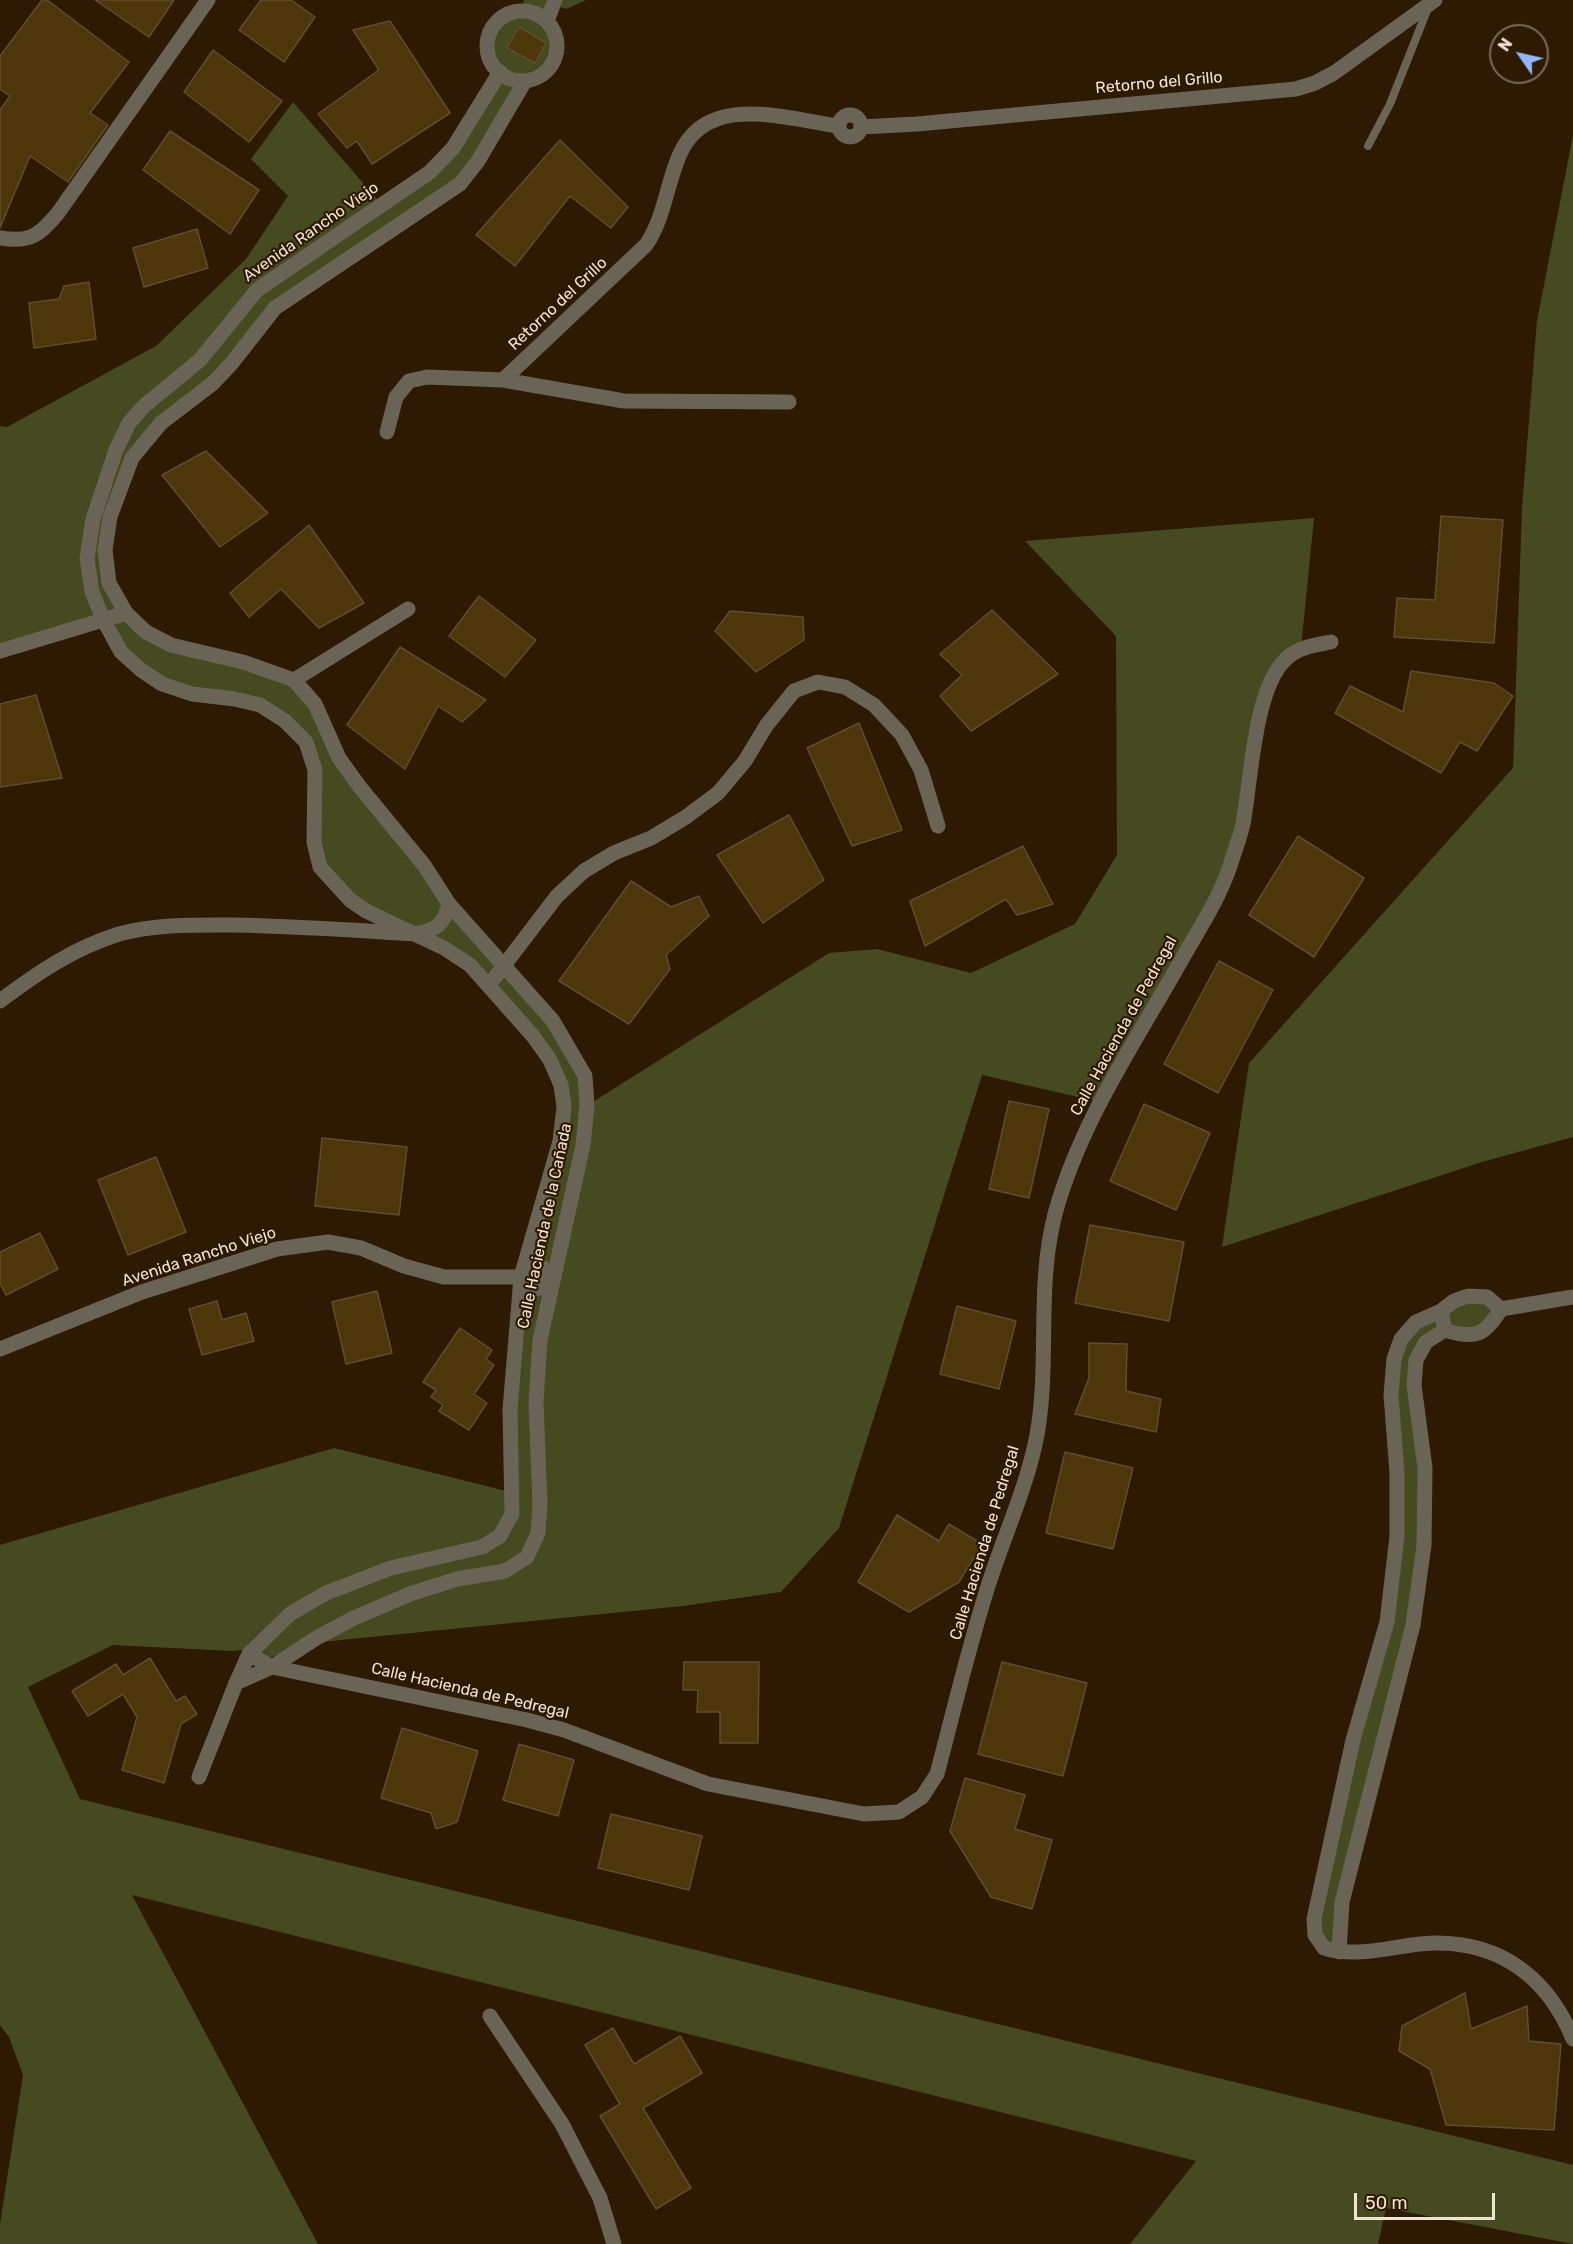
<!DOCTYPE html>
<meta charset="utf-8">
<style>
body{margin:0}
#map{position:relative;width:1573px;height:2244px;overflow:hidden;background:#2e1903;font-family:Rubik,sans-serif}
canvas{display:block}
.north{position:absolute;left:1489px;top:24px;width:60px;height:60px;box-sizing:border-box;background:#2e1903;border:2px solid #7c6a57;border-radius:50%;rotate:304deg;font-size:16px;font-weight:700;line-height:24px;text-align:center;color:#f2e3d5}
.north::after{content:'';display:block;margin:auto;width:21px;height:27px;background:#92b7fd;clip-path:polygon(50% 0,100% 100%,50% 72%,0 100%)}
.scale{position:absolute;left:1354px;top:2193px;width:141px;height:27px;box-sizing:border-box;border:3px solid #f2e3d5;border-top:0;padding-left:8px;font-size:18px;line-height:21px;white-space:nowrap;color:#f2e3d5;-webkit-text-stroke:4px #2e1903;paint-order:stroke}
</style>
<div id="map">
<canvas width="1573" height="2244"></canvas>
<div class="north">N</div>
<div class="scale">50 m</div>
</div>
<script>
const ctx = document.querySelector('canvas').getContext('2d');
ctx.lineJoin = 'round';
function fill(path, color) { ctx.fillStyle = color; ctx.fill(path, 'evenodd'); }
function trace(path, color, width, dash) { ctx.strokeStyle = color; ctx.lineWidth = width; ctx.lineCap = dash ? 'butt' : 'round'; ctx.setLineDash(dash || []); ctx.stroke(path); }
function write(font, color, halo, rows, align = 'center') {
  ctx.font = font + ' Rubik,sans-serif'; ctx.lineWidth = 4.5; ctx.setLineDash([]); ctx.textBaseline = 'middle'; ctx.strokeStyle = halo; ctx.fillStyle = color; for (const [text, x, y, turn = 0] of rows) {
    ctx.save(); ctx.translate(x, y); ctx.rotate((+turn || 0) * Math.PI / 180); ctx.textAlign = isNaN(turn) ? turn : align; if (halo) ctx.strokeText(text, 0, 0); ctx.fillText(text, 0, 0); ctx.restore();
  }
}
const green = new Path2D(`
 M524 0H586L566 9 554 5 547 21C565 46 555 74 525 81L460 184 275 308 231 364 146 438 110 517 109 583 146 632 294 680 339 758 570 1046 588 1105 829 953 877 949 971 973 1075 924 1117 855 1116 636 1025 541 1314 518 1301 648 1272 676 1228 871 1100 1102 982 1075 839 1528 781 1592 683 1606 301 1644 243 1670 261 1648 232 1651 113 1645 28 1687 80 1799 1573 2165V2244L1386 2208 1378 2244H1130L1196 2161 132 1895 318 2244H0V2224L23 2075 9 2037 0 2025V1545L334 1448 514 1493 515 1343 549 1187 561 1085 470 965 366 911 320 867 306 742 260 705 192 694 141 670 104 622 0 651V426L7 427 156 346 246 259 288 196 251 159 293 102 382 205 430 172 500 72C479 48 489 18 520 11Z
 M1573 135V1137L1482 1162 1222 1247 1249 1063 1513 768 1522 507 1537 321Z
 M1468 1296 1501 1309 1490 1326 1445 1330 1416 1360 1424 1545 1339 1952 1324 1948 1314 1919 1387 1621 1397 1536 1391 1395 1401 1339Z`);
const building = new Path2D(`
 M42 0H47L129 62 90 113 108 125 68 182 30 156 0 228V110L10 96 0 89V56Z
 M95 0H174L149 37Z
 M261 0H291L315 17 284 62 239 30Z
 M390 21 450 113 372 164 357 141 347 148 318 114 379 70 353 30Z
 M519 27 546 43 535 63 507 48Z
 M213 50 282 101 249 142 184 92Z
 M170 131 259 190 230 234 143 170Z
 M560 140 628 207 611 228 570 196 515 266 476 235Z
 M197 229 208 268 144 287 133 248Z
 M89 282 96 339 34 348 29 303 59 299 64 286Z
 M206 451 268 513 220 547 162 475Z
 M1441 516 1503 520 1494 643 1394 637 1397 598 1435 600Z
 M309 525 364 603 319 628 281 589 249 617 230 593Z
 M479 596 536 640 505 677 449 636Z
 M992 610 1058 674 971 731 940 696 962 675 940 654Z
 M730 611 803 617 804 640 756 672 715 631Z
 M400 647 486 700 462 722 438 706 405 769 347 725Z
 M1411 671 1494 683 1513 696 1477 751 1460 742 1441 773 1335 713 1350 686 1403 712Z
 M36 695 62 778 0 787V704Z
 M859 723 902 830 852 846 807 748Z
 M789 815 824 880 763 923 717 855Z
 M1298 836 1364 878 1314 957 1249 915Z
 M1023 846 1053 904 1017 915 1006 899 925 946 910 901Z
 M631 881 671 907 699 896 709 916 666 955 670 969 629 1024 559 981Z
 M1219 961 1273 990 1218 1093 1164 1064Z
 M1009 1101 1049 1109 1029 1198 989 1189Z
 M1144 1104 1210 1133 1176 1210 1110 1181Z
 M322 1138 407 1147 399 1215 315 1206Z
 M156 1157 186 1232 128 1255 98 1180Z
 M1090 1225 1184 1242 1169 1321 1075 1303Z
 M40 1233 58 1269 6 1295 0 1283V1252Z
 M377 1291 392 1353 346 1364 332 1302Z
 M217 1301 222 1320 246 1313 254 1341 202 1355 189 1309Z
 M957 1306 1016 1321 999 1389 940 1374Z
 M460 1328 492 1350 486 1359 494 1365 474 1394 487 1403 469 1430 439 1411 443 1405 431 1397 436 1390 423 1382Z
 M1089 1343 1127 1344 1126 1391 1161 1399 1156 1432 1075 1414 1089 1378Z
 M1065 1452 1133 1468 1113 1549 1046 1533Z
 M897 1515 939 1541 949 1524 982 1544 959 1582 909 1612 858 1582Z
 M150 1658 176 1701 185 1696 197 1714 181 1724 164 1783 122 1770 137 1717 123 1694 88 1716 72 1691 116 1664 123 1675Z
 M684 1662H759L758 1743H720V1712H697L698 1690H683Z
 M1002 1662 1087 1683 1063 1776 978 1754Z
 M402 1728 478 1751 457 1822 436 1829 431 1813 381 1798Z
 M519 1744 574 1760 558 1816 503 1800Z
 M965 1778 1025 1795 1015 1829 1052 1840 1032 1909 991 1897 950 1831Z
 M611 1814 702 1836 689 1890 598 1868Z
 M1465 1993 1471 2029 1527 2006 1529 2041 1561 2044 1554 2130 1446 2125 1430 2069 1399 2051 1402 2026Z
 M613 2028 634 2064 680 2036 702 2073 643 2108 691 2188 656 2209 600 2116 620 2104 585 2045Z`);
const service = new Path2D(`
 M1368 146 1390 104 1428 8`);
const minor = new Path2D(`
 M839 126a11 11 0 1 1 22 0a11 11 0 1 1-22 0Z
 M861 127 917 124 1296 89 1315 83 1334 73 1435 0
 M0 238C30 243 40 235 58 213L208 0
 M503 380 646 245C665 216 666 187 679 156 706 91 785 119 839 126
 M387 432 396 397 409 381 427 377 503 380 624 401 789 402
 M0 651 126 613
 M294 680 408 609
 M489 985 557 896 584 871 614 853 651 838 686 817 718 793 745 761 766 726 794 691 818 682 845 687 874 705 902 735 921 770 938 826
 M0 1001C37 973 74 948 119 934 156 924 195 925 232 925 294 926 354 930 415 934 436 930 444 925 449 904
 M540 1265 553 1277 537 1289 531 1287 521 1277 530 1267Z
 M1501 1309 1487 1297 1468 1296 1454 1301 1441 1311 1416 1322 1401 1339 1394 1359 1391 1395 1397 1473V1536L1387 1622 1353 1740 1314 1919 1315 1935 1324 1948C1362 1959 1396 1944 1434 1943 1501 1942 1548 1978 1573 2039
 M1501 1309 1573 1297
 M0 1349 142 1292 277 1249 328 1242 361 1248 404 1266 444 1277H521
 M249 1654 272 1667 527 1720 564 1730 708 1784 864 1814 899 1812 922 1797 937 1774C954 1710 969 1645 989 1583 1005 1533 1027 1487 1037 1435 1050 1362 1036 1287 1055 1214 1080 1122 1136 1041 1182 959 1199 929 1219 899 1230 866 1234 852 1240 838 1243 824 1251 781 1254 688 1286 659 1298 647 1315 645 1331 642
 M199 1777 236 1683
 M1339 1952 1342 1902 1413 1625 1424 1545 1425 1468 1414 1385 1416 1360 1426 1342 1445 1330C1475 1340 1485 1335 1501 1309
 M490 2016 562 2124 600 2198 614 2244`);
const tertiary = new Path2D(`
 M487 46a35 35 0 1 1 70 0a35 35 0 1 1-70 0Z
 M547 21 555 0
 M1441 1311 1445 1330
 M236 1683 249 1654 290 1614 326 1593 391 1568 482 1547 500 1536 512 1514 510 1409 521 1277 560 1141 564 1107 561 1085 550 1060 533 1036 470 965 444 948 366 911 350 900 320 867 314 842 315 770 306 742 285 721 260 705 235 699 192 694 162 684 141 670 121 652 104 621 92 592 87 558 93 519 116 450 129 423 144 406 200 360 257 290 430 172 453 148 500 72
 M236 1683 272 1667 318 1637 354 1618 410 1594 457 1579 505 1571 527 1557 538 1533 540 1505 536 1402 540 1340 583 1145 587 1105 585 1076 553 1021 449 904 424 865 359 786 339 758 315 704 294 680 243 662 171 645 146 632 126 613 109 583 105 550 110 517 132 458 161 423 212 384 231 364 275 308 460 184 478 161 525 81`);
const streetNames = [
 ["Retorno del Grillo",1159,83,-5],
 ["Avenida Rancho Viejo",311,232,-35],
 ["Retorno del Grillo",558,304,-43],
 ["Calle Hacienda de Pedregal",1124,1026,-61],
 ["Calle Hacienda de la Cañada",545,1226,-78],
 ["Avenida Rancho Viejo",199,1257,-18],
 ["Calle Hacienda de Pedregal",985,1543,-73],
 ["Calle Hacienda de Pedregal",470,1691,13]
];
fill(green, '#454a21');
fill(building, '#4d3609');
trace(building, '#5f4d31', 1.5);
trace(service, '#6a6456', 8);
trace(minor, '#6a6456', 15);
trace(tertiary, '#6a6456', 15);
write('16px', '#f2e3d5', '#2e1903', streetNames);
</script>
